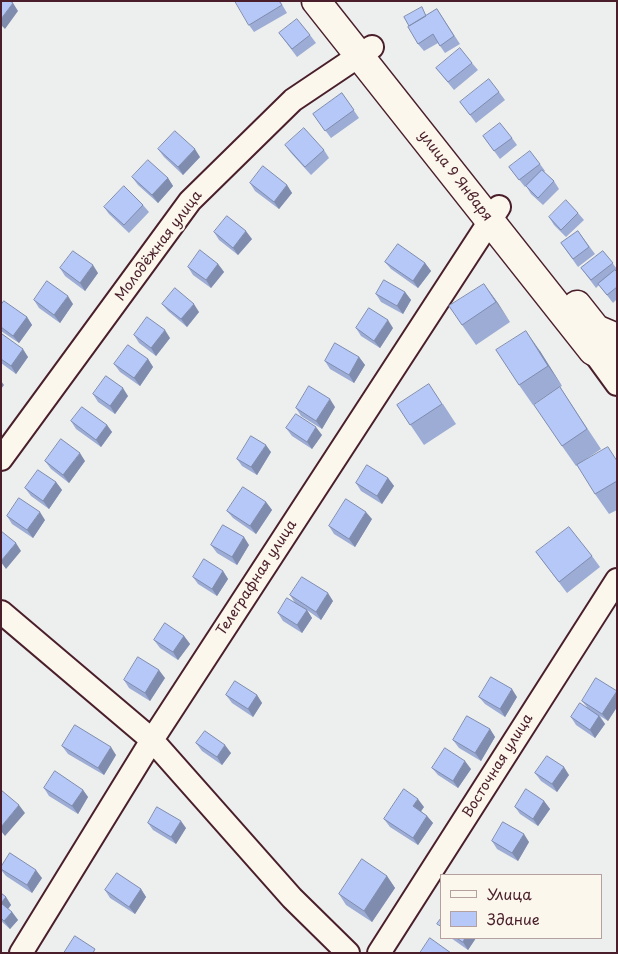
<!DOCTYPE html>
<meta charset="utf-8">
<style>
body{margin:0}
#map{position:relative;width:618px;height:954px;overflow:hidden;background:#edeeee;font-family:"Playpen Sans",sans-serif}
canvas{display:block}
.frame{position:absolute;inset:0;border:2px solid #4a1f2b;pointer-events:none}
.legend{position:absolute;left:440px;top:874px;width:162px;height:65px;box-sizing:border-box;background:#fbf7ec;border:1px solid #b4a19f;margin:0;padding:6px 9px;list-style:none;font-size:15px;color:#4a1f2b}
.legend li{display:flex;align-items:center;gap:10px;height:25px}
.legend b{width:25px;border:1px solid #b4a19f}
</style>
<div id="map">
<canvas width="618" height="954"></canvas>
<div class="frame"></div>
<ul class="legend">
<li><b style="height:6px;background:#fbf7ec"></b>Улица</li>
<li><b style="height:14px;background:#b5c8f8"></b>Здание</li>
</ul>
</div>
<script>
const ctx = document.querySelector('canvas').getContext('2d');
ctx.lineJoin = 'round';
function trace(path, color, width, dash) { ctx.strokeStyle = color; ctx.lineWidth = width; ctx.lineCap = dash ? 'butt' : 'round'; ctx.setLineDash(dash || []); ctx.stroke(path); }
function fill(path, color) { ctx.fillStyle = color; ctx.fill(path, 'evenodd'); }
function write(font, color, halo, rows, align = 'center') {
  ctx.font = font + ' "Playpen Sans",sans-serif'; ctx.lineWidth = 4.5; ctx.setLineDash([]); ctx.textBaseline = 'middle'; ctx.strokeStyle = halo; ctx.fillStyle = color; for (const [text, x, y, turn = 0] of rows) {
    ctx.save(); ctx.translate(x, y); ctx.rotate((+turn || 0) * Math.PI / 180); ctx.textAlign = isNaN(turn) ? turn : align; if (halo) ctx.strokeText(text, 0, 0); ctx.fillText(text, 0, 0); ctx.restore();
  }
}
const minor = new Path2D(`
 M593 351 617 384
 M1 459 190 201 293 100 372 47
 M1 612 152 740 292 898 348 953
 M21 953 152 740 499 207
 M379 953 617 580`);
const major = new Path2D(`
 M316 1 593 351 617 361
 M577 305 596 329 617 338`);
const wall = new Path2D(`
 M280 1 287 13 254 32 249 25Z
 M437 9 460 44 445 53 438 43 424 51 418 44 427 15Z
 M279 33 310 35 316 43 297 57Z
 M472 63 478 70 454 90 436 68Z
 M499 92 505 100 476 123 460 102Z
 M342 93 359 118 331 138 313 114Z
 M483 136 512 138 517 145 500 159Z
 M285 145 324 150 329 158 311 175 291 153Z
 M158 149 200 157 183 175 164 157Z
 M540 164 545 171 544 172 554 181 559 189 543 205 531 194 526 186 525 187 509 167Z
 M132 177 168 178 173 186 158 203 138 185Z
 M250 183 287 185 292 193 279 209 255 191Z
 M143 205 149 212 129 233 109 214 104 207Z
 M578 213 584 220 566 237 554 225 549 217Z
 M578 231 595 254 578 267 561 243Z
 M214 232 252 239 238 255 219 240Z
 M603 251 617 269V299L613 303 599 285 596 288 581 268Z
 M385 262 425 263 431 271 418 288 391 269Z
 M218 264 224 272 211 288 193 275 188 267Z
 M60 268 98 273 85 291 65 276Z
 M484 284 510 322 476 345 462 325Z
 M405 292 411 300 403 314 381 302 376 294Z
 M34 300 73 304 60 323 39 308Z
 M162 304 199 312 187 327 168 311Z
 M1 305 27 317 32 325 19 343 1 331Z
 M356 328H393L380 348 361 336Z
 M1 334 28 357 16 374 1 363Z
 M134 335 170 338 156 356 139 343Z
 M540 351 562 386 560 387 601 449 576 466 562 446 560 387 533 405 519 385Z
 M359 357 365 365 354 383 330 369 325 361Z
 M148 359 153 367 140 386 120 372 114 364Z
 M93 394 128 396 115 414 98 402Z
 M443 404 456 424 424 445 397 405Z
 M335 407 322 429 301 416 296 408Z
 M71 421 107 425 112 432 101 447 76 429Z
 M286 428 322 435 312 449 292 436Z
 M271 452 257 475 242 466 237 459Z
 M617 459V510L609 514 595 494Z
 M45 461H85L69 483 51 469Z
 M388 478 394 486 382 504 361 491 356 483Z
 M56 482 62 490 49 509 31 496 25 488Z
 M266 502 272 510 256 534 233 518 227 511Z
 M7 516 45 520 33 538 12 524Z
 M372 519 355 547 334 534 329 526Z
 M211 545H249L237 565 217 553Z
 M536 552 592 556 600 567 567 593Z
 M223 571 228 579 217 596 198 584 193 577Z
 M290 595 333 601 321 620 307 610 312 618 302 633 283 621 278 613 295 603Z
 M184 636 190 644 178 660 160 648 154 640Z
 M165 678 150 701 129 688 124 680Z
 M617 691V707L608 721 600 716 605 724 595 738 576 725 571 717 587 707 582 701Z
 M226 695H257L262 703 253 717 232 703Z
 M479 697H517L505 717 485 704Z
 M490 729 495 737 481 761 459 748 453 740Z
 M196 743 231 753 222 765 202 751Z
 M62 746 116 755 104 775 68 754Z
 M432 768 471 769 458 788 438 775Z
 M535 773 569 775 557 792 541 781Z
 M44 788 83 790 88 797 78 814 49 796Z
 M544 801 550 809 538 826 520 814 515 807Z
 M424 807 421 811 427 816 433 823 418 845 390 827 384 819Z
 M148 823 186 828 176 844 153 830Z
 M492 841 529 842 518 861 497 849Z
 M1 867 42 878 32 893 6 876 1 870Z
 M387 876 395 888 372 922 346 905 339 894Z
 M141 889 146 897 135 914 110 898 105 890Z
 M1 893 6 897 11 905 8 909 12 912 18 920 10 929 1 921Z
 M451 938H476L468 950Z`);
const shadedWall = new Path2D(`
 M13 3 18 11 5 29 1 25V19Z
 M195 149 200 157 183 175 178 167Z
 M168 178 173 186 158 203 152 195Z
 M287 185 292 193 279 209 274 202Z
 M246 231 252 239 238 255 233 248Z
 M425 263 431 271 418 288 413 281Z
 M218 264 224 272 211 288 206 280Z
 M93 265 98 273 85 291 80 283Z
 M484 284 498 303 510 322 496 302Z
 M405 292 411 300 403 314 397 306Z
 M68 296 73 304 60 323 54 315Z
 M194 304 199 312 187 327 181 319Z
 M27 317 32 325 19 343 13 336Z
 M388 320 393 328 380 348 374 341Z
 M165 330 170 338 156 356 151 348Z
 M526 331 540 351 562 386 548 366Z
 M23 349 28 357 16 374 11 366Z
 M359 357 365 365 354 383 349 375Z
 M148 359 153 367 140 386 134 378Z
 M1 381 4 385 1 389Z
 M123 388 128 396 115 414 110 406Z
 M330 399 335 407 322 429 316 421Z
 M107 425 112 432 101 447 96 440Z
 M316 427 322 435 312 449 307 442Z
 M266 445 271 452 257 475 251 467Z
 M80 453 85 461 69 483 63 475Z
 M388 478 394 486 382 504 377 496Z
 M56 482 62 490 49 509 43 501Z
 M266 502 272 510 256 534 250 526Z
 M40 512 45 520 33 538 27 530Z
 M366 512 372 519 355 547 349 539Z
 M244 537 249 545 237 565 232 557Z
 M16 543 21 551 6 569 1 562V561Z
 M223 571 228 579 217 596 212 589Z
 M328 593 333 601 321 620 316 612Z
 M307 610 312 618 302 633 297 625Z
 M184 636 190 644 178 660 173 652Z
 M159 670 165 678 150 701 145 693Z
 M512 689 517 697 505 717 500 709Z
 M617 691V707L608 721 602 714Z
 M257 695 262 703 253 717 248 709Z
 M599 716 605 724 595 738 590 730Z
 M490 729 495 737 481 761 475 753Z
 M225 745 231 753 222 765 217 757Z
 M111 747 116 755 104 775 98 768Z
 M465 761 471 769 458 788 453 781Z
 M564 767 569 775 557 792 552 784Z
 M83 790 88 797 78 814 72 806Z
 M418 799 424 807 419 814 413 806Z
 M544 801 550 809 538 826 533 819Z
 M19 805 25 813 5 836 1 831V827Z
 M427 816 433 823 418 845 413 838Z
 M181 821 186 828 176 844 171 837Z
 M524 834 529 842 518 861 512 853Z
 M36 870 42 878 32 893 27 885Z
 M387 876 395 888 372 922 364 911Z
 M141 889 146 897 135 914 129 907Z
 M6 897 11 905 7 910 1 903Z
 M12 912 18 920 10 929 4 921Z
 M465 938H476L468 950 463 942Z`);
const building = new Path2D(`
 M1 1H10L13 3 1 19Z
 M235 1H279L282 5 249 25Z
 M422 7 426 16 409 26 404 17Z
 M437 9 454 36 440 46 433 34 418 44 408 27Z
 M297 19 310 35 292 49 279 33Z
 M460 48 472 63 448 82 436 68Z
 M489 79 499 92 470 115 460 102Z
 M342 93 354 110 325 131 313 114Z
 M500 123 512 138 494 151 483 136Z
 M304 128 324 150 305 167 285 145Z
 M175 131 195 149 178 167 158 149Z
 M530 151 540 164 519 180 509 167Z
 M148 160 168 178 152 195 132 177Z
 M263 166 287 185 274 202 250 183Z
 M542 170 554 181 538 198 526 186Z
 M124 186 143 205 124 225 104 207Z
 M566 200 578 213 561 230 549 217Z
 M227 216 246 231 233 248 214 232Z
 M578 231 589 247 573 259 561 243Z
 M398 244 425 263 413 281 385 262Z
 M200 250 218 264 206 280 188 267Z
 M73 251 93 265 80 283 60 268Z
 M603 251 613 263 591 280 581 268Z
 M615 270 617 272V287L607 295 598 284Z
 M384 280 405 292 397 306 376 294Z
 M47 281 68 296 54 315 34 300Z
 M484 284 496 302 462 325 449 306Z
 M175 288 194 304 181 319 162 304Z
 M4 301 27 317 13 336 1 327V305Z
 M369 308 388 320 374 341 356 328Z
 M147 317 165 330 151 348 134 335Z
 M526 331 548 366 519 385 496 350Z
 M1 334H2L23 349 11 366 1 359Z
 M335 343 359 357 349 375 325 361Z
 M128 345 148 359 134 378 114 364Z
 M106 376 123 388 110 406 93 394Z
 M429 384 442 404 410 425 397 405Z
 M309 386 330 399 316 421 296 408Z
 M560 387 587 429 562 446 534 405Z
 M82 407 107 425 96 440 71 421Z
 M296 414 316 427 307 442 286 428Z
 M251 436 266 445 251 467 237 459Z
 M61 439 80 453 63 475 45 461Z
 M608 447 617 461V481L595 494 577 465Z
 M367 465 388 478 377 496 356 483Z
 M38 470 56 482 43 501 25 488Z
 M243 487 266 502 250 526 227 511Z
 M19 498 40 512 27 530 7 516Z
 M346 499 366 512 349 539 329 526Z
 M223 525 244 537 232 557 211 545Z
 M569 527 592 556 559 582 536 552Z
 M1 531 16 543 1 561Z
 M204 559 223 571 212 589 193 577Z
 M302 577 328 593 316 612 290 595Z
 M287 598 307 610 297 625 278 613Z
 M165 623 184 636 173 652 154 640Z
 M138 657 159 670 145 693 124 680Z
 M491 677 512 689 500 709 479 697Z
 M596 678 617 691 602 714 582 701Z
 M235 681 257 695 248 709 226 695Z
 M580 703 599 716 590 730 571 717Z
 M467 716 490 729 475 753 453 740Z
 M75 725 111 747 98 768 62 746Z
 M205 731 225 745 217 757 196 743Z
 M445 748 465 761 453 781 432 768Z
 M547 756 564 767 552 784 535 773Z
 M55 771 83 790 72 806 44 788Z
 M404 789 418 799 413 806 427 816 413 838 384 819Z
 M526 789 544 801 533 819 515 807Z
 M1 790 19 805 1 827Z
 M157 807 181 821 171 837 148 823Z
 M503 822 524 834 512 853 492 841Z
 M10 853 36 870 27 885 1 869V867Z
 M362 859 387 876 364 911 339 894Z
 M117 873 141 889 129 907 105 890Z
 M1 893 6 897 1 903 12 912 4 921 1 918Z
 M442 917V927L437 924Z
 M75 936 95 949 93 953H64Z
 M430 938 451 953H420Z
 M457 938H465L463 942Z`);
const streetNames = [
 ["улица 9 Января",455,176,52],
 ["Молодёжная улица",159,246,-53],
 ["Телеграфная улица",257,578,-57],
 ["Восточная улица",498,766,-58]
];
trace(minor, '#4a1f2b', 26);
trace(major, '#4a1f2b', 31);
trace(minor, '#fbf7ec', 22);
trace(major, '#fbf7ec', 28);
fill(wall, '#9cacd5');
fill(shadedWall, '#7f8cae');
fill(building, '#b5c8f8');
trace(building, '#7f8cae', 1);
write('14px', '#4a1f2b', '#fbf7ec', streetNames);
</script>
